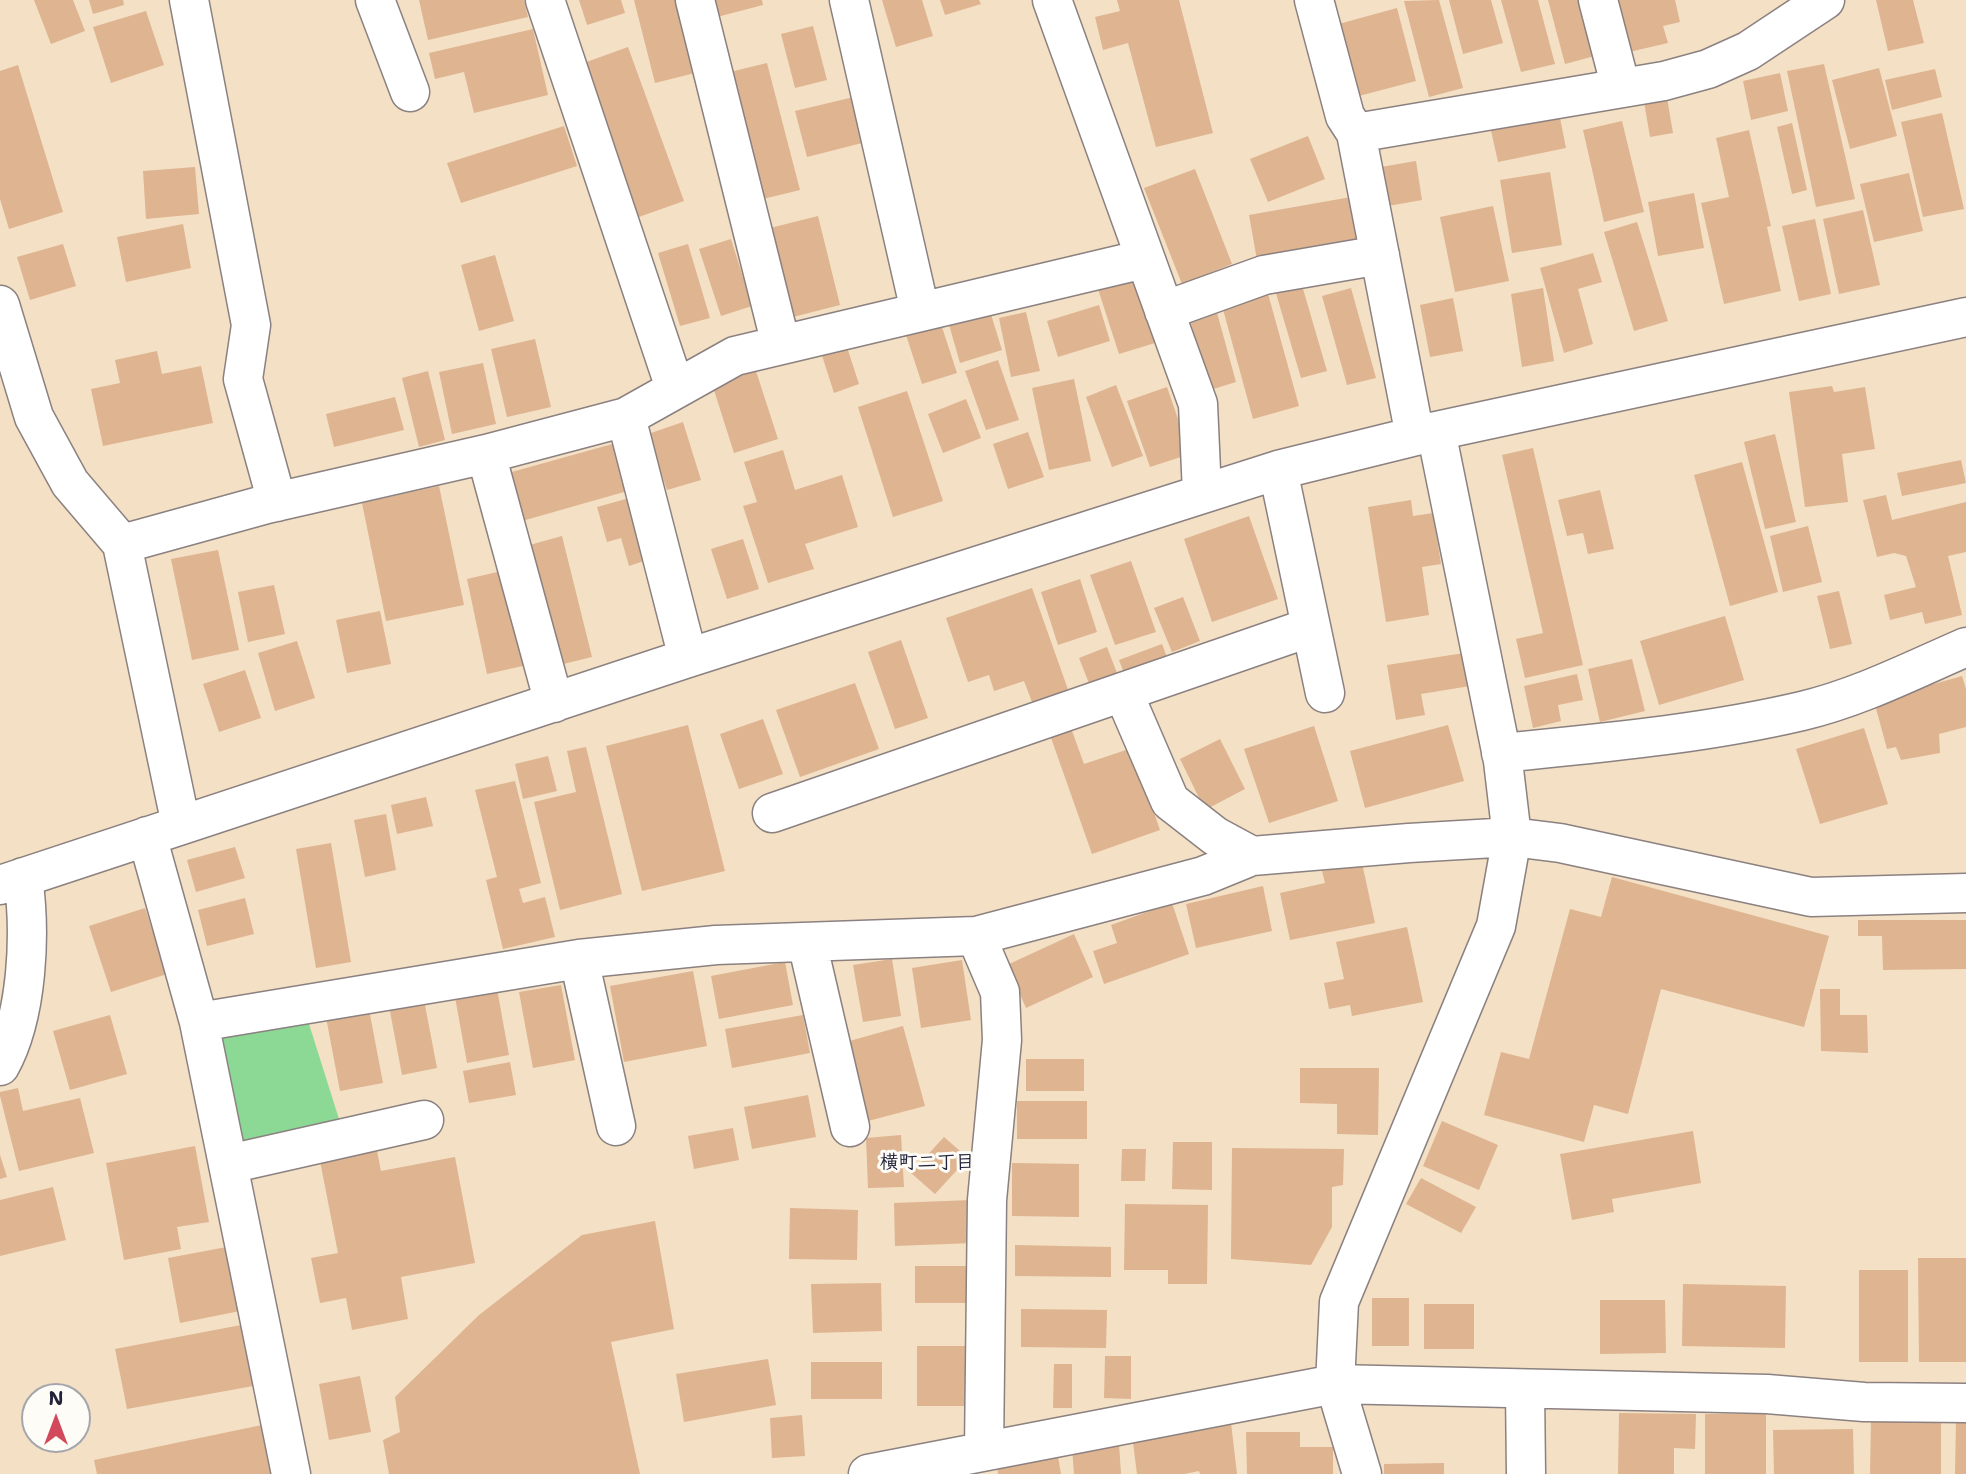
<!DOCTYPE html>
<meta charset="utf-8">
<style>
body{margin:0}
#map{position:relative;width:1966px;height:1474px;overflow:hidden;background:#f4e0c4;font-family:"Shantell Sans",sans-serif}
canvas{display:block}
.north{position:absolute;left:21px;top:1383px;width:70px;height:70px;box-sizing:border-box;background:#fdfcf7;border:2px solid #a5a5ac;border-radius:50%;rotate:0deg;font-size:19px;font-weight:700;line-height:28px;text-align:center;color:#22223b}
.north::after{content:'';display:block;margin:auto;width:24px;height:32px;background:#d1495b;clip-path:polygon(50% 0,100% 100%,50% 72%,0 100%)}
</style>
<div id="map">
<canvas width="1966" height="1474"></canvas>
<div class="north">N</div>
</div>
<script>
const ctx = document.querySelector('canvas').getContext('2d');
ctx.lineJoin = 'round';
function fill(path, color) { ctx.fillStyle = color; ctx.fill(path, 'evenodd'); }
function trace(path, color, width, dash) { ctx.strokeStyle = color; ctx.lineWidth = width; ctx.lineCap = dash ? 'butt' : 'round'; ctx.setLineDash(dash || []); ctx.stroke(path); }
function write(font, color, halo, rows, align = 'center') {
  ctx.font = font + ' "Shantell Sans","Klee One",sans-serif'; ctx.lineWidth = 6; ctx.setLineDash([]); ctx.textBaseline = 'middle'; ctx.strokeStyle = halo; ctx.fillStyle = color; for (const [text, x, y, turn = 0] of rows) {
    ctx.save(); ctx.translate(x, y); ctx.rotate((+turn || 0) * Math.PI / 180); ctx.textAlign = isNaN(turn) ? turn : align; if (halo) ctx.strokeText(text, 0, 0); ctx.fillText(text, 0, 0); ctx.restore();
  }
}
const green = new Path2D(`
 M303 1005 345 1138 229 1164 199 1022Z`);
const building = new Path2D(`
 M34 0H73L85 31 51 44Z
 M89 0H123L124 5 93 14Z
 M419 0H524L528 17 428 40Z
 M579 0H621L625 13 587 25Z
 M634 0H676L695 73 655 83Z
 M713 0H762L763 5 717 17Z
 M882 0H922L933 36 896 47Z
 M940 0H979L981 4 945 15Z
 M1117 0H1179L1213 133 1156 147 1128 43 1103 50 1095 17 1120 11Z
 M1439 0 1463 88 1429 97 1404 1Z
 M1449 0H1491L1503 43 1463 54Z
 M1501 0H1538L1555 64 1521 72Z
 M1548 0H1587L1602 54 1565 64Z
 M1617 0H1675L1680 22 1663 26 1668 43 1629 52Z
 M1876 0H1913L1924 43 1888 51Z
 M1397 8 1416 81 1355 97 1335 25Z
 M146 11 164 65 111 83 93 27Z
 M813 26 827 80 795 88 781 34Z
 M533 29 548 95 474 113 464 72 435 79 429 53Z
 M628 47 684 201 636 218 581 64Z
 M767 63 800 190 763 199 730 72Z
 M1824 64 1855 199 1816 207 1787 71Z
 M18 65 63 212 9 229 0 199V71Z
 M1879 68 1897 136 1850 149 1832 80Z
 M1935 69 1942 97 1892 110 1885 80Z
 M1780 73 1788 111 1751 120 1743 81Z
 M1666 92 1673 133 1650 137 1643 96Z
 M858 96 870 141 807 157 795 111Z
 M1559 113 1566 148 1498 162 1490 126Z
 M1942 113 1964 209 1923 217 1901 122Z
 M1622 121 1644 212 1604 222 1583 130Z
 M1792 123 1807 190 1792 194 1777 127Z
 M564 126 577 166 461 203 447 163Z
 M1749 130 1771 226 1767 227 1781 291 1724 304 1701 203 1729 197 1716 138Z
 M1308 136 1325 179 1268 202 1250 159Z
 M1416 161 1422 200 1388 206 1381 167Z
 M195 167 199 214 146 219 143 171Z
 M1195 169 1232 264 1182 284 1144 188Z
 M1550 172 1562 245 1512 253 1500 180Z
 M1909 173 1923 231 1874 242 1860 184Z
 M1694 193 1704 248 1658 256 1648 202Z
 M1351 197 1359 243 1257 260 1249 215Z
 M1493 206 1509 281 1455 292 1440 217Z
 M1863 210 1880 285 1839 294 1823 219Z
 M818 216 840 305 789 318 766 229Z
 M1815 219 1831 294 1799 301 1782 226Z
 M1637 222 1668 321 1634 331 1604 232Z
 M183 224 191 268 126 282 117 237Z
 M731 239 752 306 721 316 699 249Z
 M63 244 76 286 30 300 17 257Z
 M688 244 710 318 680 326 658 253Z
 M1593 253 1602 282 1578 289 1593 344 1564 353 1540 268Z
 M495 255 514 321 479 331 461 265Z
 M1133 278 1155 343 1119 354 1098 289Z
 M1301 282 1327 371 1301 378 1275 290Z
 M1351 288 1376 378 1347 385 1322 296Z
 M1543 288 1554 361 1522 367 1511 294Z
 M1267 290 1299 406 1253 419 1221 302Z
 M1453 298 1463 351 1430 357 1420 305Z
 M1099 305 1110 341 1058 357 1047 321Z
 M989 308 1002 350 960 363 948 321Z
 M1216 309 1236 382 1210 390 1189 317Z
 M1026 312 1040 371 1011 377 999 318Z
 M941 324 957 373 922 384 906 335Z
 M844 338 859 384 834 393 819 346Z
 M535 339 551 407 507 417 491 349Z
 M157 351 162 374 201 366 213 423 103 446 91 389 120 383 115 360Z
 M998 360 1019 420 986 430 965 371Z
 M483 363 496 424 452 434 439 372Z
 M428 371 445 440 419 447 402 378Z
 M756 371 778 439 734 453 712 384Z
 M1074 379 1091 461 1049 470 1032 388Z
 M1116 385 1143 456 1112 467 1086 397Z
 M1832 386 1834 392 1865 387 1875 449 1842 454 1848 502 1805 507 1789 392Z
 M1167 387 1190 454 1150 467 1127 401Z
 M907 391 943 501 893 517 858 407Z
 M395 397 404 430 334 447 326 414Z
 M966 399 981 438 943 453 928 414Z
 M683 422 701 480 667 490 648 434Z
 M1028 432 1044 477 1008 489 993 444Z
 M1775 434 1796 522 1765 529 1744 442Z
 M616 443 631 490 522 521 508 473Z
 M1533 448 1583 665 1525 678 1516 639 1543 633 1502 455Z
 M783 450 795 490 842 475 858 527 805 544 814 569 768 583 743 506 757 502 744 462Z
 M1961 460 1966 483 1902 496 1897 473Z
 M1742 462 1778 592 1730 606 1694 475Z
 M439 486 464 605 386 621 362 503Z
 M1600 490 1614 549 1588 554 1583 533 1567 536 1558 500Z
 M1886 495 1892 520 1966 502V552L1948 556 1962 615 1925 624 1922 612 1890 620 1884 595 1916 587 1906 556 1894 553 1877 557 1863 500Z
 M633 497 650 559 629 566 621 538 607 542 597 507Z
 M1411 500 1413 516 1433 513 1441 564 1422 567 1429 615 1386 622 1368 507Z
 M1249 516 1278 599 1212 622 1184 539Z
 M1808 526 1822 582 1783 592 1770 536Z
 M562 536 592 657 555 666 526 546Z
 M743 539 759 589 727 599 711 549Z
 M218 550 239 650 192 660 171 559Z
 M1131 561 1156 632 1115 645 1090 575Z
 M506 570 527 665 487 674 467 579Z
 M1080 579 1097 632 1058 645 1041 592Z
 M274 585 285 634 248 642 238 592Z
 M1032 588 1071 698 1035 710 1024 681 994 691 989 675 968 682 946 618Z
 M1839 591 1852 644 1830 649 1817 596Z
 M1183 597 1200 641 1172 652 1154 608Z
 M380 611 391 664 347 673 336 620Z
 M1725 616 1744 680 1659 705 1640 641Z
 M901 640 928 718 895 729 868 652Z
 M297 641 315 698 275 711 258 653Z
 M1162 644 1170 665 1127 681 1119 660Z
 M1107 647 1120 681 1092 691 1079 658Z
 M1464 653 1470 686 1421 694 1425 715 1396 720 1387 665Z
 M1632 659 1645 711 1600 722 1588 669Z
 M245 670 261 718 219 732 203 684Z
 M1577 674 1583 700 1558 705 1561 721 1533 728 1524 686Z
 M1962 676 1966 689V727L1939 734 1940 753 1901 760 1896 747 1887 749 1874 701Z
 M855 683 879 749 800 777 776 710Z
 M763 719 783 774 739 789 720 734Z
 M688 725 725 871 642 891 606 746Z
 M1448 725 1464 781 1365 808 1350 751Z
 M1314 726 1338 801 1269 823 1244 749Z
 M1071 728 1084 764 1132 748 1160 830 1092 854 1050 735Z
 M1864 728 1888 804 1820 824 1796 749Z
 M1220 739 1245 789 1205 810 1180 759Z
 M586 747 622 894 560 910 534 802 576 792 567 751Z
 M548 756 557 791 523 799 515 764Z
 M515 781 541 883 519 889 523 903 545 897 555 937 503 949 486 880 497 877 475 790Z
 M426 797 433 826 397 834 391 805Z
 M386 814 396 870 365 877 354 820Z
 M331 843 351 962 316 968 296 849Z
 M235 847 245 878 196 892 187 860Z
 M1362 863 1375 923 1290 940 1280 893 1325 883 1322 871Z
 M1612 877 1829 936 1804 1027 1661 989 1628 1114 1594 1105 1584 1142 1484 1115 1501 1052 1529 1059 1570 909 1601 917Z
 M1263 886 1272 931 1196 948 1186 904Z
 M245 898 254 934 207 946 198 910Z
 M1172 903 1189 954 1104 984 1093 951 1117 943 1111 925Z
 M145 908 167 974 111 992 89 926Z
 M1858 920H1966V969L1883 970 1882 936H1858Z
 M1407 927 1423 1002 1352 1016 1350 1005 1329 1009 1324 983 1344 979 1336 942Z
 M1074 934 1093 977 1026 1008 1007 965Z
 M892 959 901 1016 863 1022 853 965Z
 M962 960 971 1020 921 1028 912 968Z
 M785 962 793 1005 719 1019 711 976Z
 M693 971 707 1046 624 1062 610 986Z
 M561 985 575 1060 533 1068 519 992Z
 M497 989 509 1055 467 1063 455 997Z
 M1820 989H1840V1015H1867L1868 1053 1821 1051Z
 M424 1000 437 1068 402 1075 389 1006Z
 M368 1004 383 1083 340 1091 325 1012Z
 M110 1015 127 1074 70 1090 53 1031Z
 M803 1015 810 1053 732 1068 725 1029Z
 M903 1026 925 1106 868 1121 846 1042Z
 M1026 1059H1084V1091H1026Z
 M510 1062 516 1095 469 1103 463 1071Z
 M1300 1068H1379L1378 1135 1337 1134V1104L1300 1103Z
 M18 1088 23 1111 80 1098 94 1153 19 1171 0 1096V1092Z
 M808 1095 816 1137 752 1149 744 1107Z
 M1017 1101H1087V1139H1017Z
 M1442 1121 1498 1145 1479 1190 1423 1166Z
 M733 1128 739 1160 694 1169 688 1136Z
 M1693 1131 1701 1183 1612 1199 1614 1212 1572 1220 1560 1154Z
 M901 1135 904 1187 868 1188 866 1138Z
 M944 1137 968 1158 935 1194 911 1173Z
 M1173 1142H1212V1190L1172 1189Z
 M195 1146 209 1222 177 1227 181 1249 124 1260 106 1163Z
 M1232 1148 1344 1149 1343 1185 1332 1187V1227L1311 1265 1231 1259Z
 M1122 1149H1146L1145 1181H1121Z
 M377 1151 381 1171 455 1157 475 1263 401 1277 408 1319 352 1330 346 1298 320 1303 311 1258 338 1253 320 1161Z
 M0 1155 7 1177 0 1179Z
 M1012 1163 1079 1164V1217L1012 1216Z
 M1421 1178 1476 1207 1461 1233 1406 1204Z
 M53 1187 66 1240 0 1256V1200Z
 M972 1200 973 1243 895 1246 894 1203Z
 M1125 1204 1208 1205 1207 1284H1168V1270H1124Z
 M790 1208 858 1210 857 1260 789 1259Z
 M655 1221 674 1329 611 1342 640 1474H389L383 1440 400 1432 395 1397 479 1315 582 1235Z
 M1015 1245 1111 1247V1277L1015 1276Z
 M232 1246 245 1310 180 1323 168 1258Z
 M1918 1258H1966V1362H1919Z
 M915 1266H967V1303H915Z
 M1859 1270H1908V1362H1859Z
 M881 1283 882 1331 813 1333 811 1284Z
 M1683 1284 1786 1286 1785 1348 1682 1346Z
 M1372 1298H1409V1346H1372Z
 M1600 1300H1665L1666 1353 1600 1354Z
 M1424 1304H1474V1349H1424Z
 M1021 1309 1107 1310 1106 1348 1021 1347Z
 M241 1325 253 1386 127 1409 115 1349Z
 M917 1346H973V1406H917Z
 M1105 1356H1131V1399L1104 1398Z
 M768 1359 776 1405 684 1422 676 1374Z
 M811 1362H882V1399H811Z
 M1054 1364H1072V1408H1053Z
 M360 1376 371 1432 329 1440 319 1384Z
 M1619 1413 1696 1414 1695 1449 1674 1448V1474H1618Z
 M1705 1414H1766V1474H1705Z
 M802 1415 805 1456 772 1458 770 1418Z
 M1871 1419H1941V1474H1870Z
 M1956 1421H1966V1474H1955Z
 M1231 1423 1237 1474H1200L1199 1471 1184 1474H1137L1132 1435Z
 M262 1425 272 1474H97L94 1460Z
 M1853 1429 1854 1474H1774L1773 1430Z
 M1246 1432H1300V1447H1333V1474H1247Z
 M1119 1444 1121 1474H1074L1072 1447Z
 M1058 1457 1061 1474H998L997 1465Z
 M1444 1463V1474H1384V1464Z`);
const minor = new Path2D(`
 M189 0 251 325 243 379 277 502
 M375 0 410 92
 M545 0 675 388
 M695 0 781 345
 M849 0 920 311
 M1052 0 1198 404 1202 493
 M1314 0 1345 116 1356 133
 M1598 0 1621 88
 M0 305 34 417 70 483 122 544
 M1164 311 1264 275 1380 255
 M626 417 688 658
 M1415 436 1356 133 1664 81 1708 69 1748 51 1825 0
 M486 454 554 703
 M1278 470 1325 693
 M1123 692 1170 801 1215 836 1252 856
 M1501 753C1601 743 1704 734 1802 711 1858 698 1913 670 1966 647
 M772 813 1311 627
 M181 825 122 544 267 504 486 454 626 417 735 356 1144 259
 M147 836 199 1022 291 1474
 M0 885 688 658 1278 470 1436 431 1966 317
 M976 936 1000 992 1002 1040 987 1200 984 1451
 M807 942 850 1127
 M579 959 616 1126
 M199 1022 579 959 716 945 976 936 1203 876 1252 856 1409 843 1512 837 1560 843 1811 897 1966 893
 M0 1066C28 1016 31 933 23 877
 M229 1164 424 1120
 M1525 1389 1526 1474
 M868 1474 1335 1384 1767 1394 1864 1402 1966 1403
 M1362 1474 1335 1384 1339 1302 1496 926 1512 837 1503 761 1436 431`);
const neighbourhoodNames = [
 ["横町二丁目",927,1163]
];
fill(green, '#8cd996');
fill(building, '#deb491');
trace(minor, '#8b8180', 41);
trace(minor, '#fff', 38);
write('bold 19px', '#22223b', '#fdfcf7', neighbourhoodNames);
</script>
